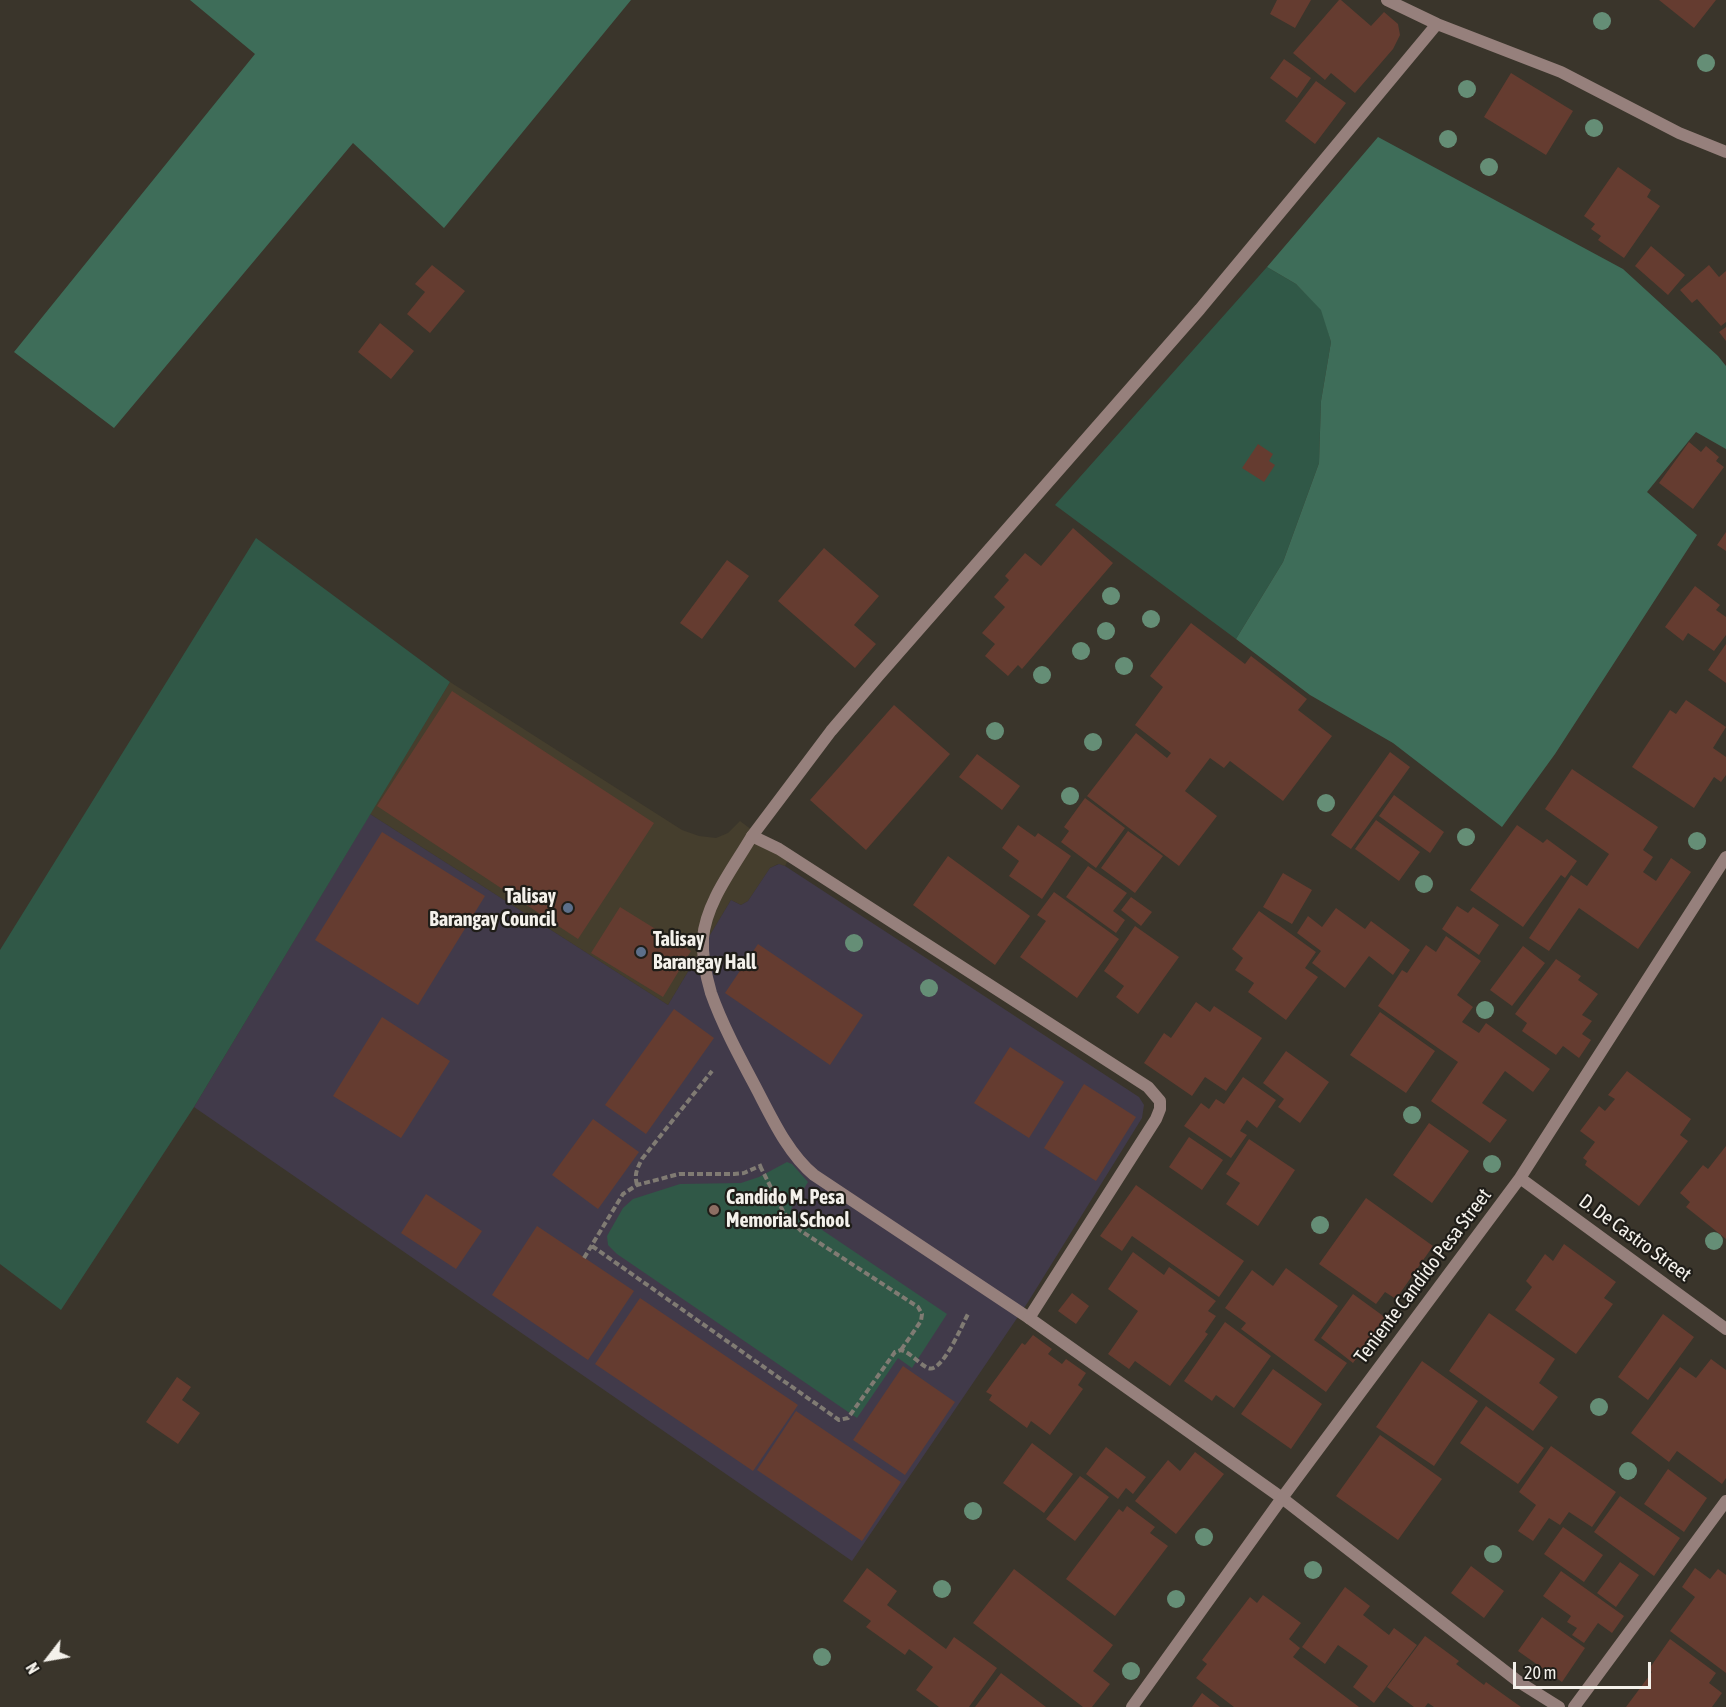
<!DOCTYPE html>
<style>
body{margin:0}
#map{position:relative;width:1726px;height:1707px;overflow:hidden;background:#3a352b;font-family:"Asap Condensed",sans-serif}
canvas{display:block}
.north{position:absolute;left:18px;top:1629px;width:60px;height:60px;-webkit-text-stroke:4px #1f1d18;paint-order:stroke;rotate:239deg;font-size:16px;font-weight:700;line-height:24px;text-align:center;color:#f4f1eb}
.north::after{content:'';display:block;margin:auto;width:21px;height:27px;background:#f4f1eb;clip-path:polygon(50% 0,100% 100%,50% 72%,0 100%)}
.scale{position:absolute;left:1513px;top:1662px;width:138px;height:27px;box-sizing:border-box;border:3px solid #f4f1eb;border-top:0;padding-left:8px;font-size:18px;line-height:21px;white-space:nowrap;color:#f4f1eb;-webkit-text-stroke:4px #1f1d18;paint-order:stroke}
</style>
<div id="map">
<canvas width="1726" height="1707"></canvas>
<div class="north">N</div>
<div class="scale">20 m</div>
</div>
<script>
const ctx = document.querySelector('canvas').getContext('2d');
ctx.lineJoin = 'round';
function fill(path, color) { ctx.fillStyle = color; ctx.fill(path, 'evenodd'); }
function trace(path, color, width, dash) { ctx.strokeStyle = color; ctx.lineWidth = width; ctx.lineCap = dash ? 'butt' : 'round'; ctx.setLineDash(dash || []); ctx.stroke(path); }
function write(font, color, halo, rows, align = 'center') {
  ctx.font = font + ' "Asap Condensed",sans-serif'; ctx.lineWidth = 4.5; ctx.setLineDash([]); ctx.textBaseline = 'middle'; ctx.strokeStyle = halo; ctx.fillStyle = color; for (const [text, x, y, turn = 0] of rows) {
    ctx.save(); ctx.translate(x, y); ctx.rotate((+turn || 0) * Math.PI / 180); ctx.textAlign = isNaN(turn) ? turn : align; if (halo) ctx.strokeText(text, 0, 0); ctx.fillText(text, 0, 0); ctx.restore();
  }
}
const built = new Path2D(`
 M450 682 682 830 699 836 716 838 728 833 740 821 789 858 785 866 778 864 770 868 748 901 741 905 731 900 668 1005 370 814Z`);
const education = new Path2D(`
 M370 814 668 1005 731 900 741 905 748 901 770 868 779 864 785 866 1139 1097 1144 1105 1142 1118 1028 1302 852 1561 194 1107Z`);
const green = new Path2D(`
 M1267 267 1296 284 1322 310 1331 342 1321 401 1319 463 1283 562 1236 639 1055 505Z
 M256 538 450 682 194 1107 61 1310 0 1264V950Z
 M787 1162 792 1164 808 1182 791 1209 947 1314 912 1368 898 1358 857 1418 617 1254 608 1245 607 1236 623 1208 633 1199 680 1184 741 1183 759 1177Z`);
const forest = new Path2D(`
 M190 0H631L444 228 353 143 114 428 14 352 255 54Z
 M1378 137 1623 269 1718 356 1726 366V449L1696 432 1647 492 1697 535 1555 754 1502 827 1393 743 1310 695 1236 639 1283 562 1319 463 1321 401 1331 342 1321 310 1296 284 1267 267Z`);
const building = new Path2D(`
 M1277 0H1311L1295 28 1270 14Z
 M1339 0H1341L1371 26 1384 12 1398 24 1400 35 1393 49 1355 93 1331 73 1325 80 1293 53Z
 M1659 0H1716L1694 28Z
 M1284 59 1311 78 1297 98 1270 78Z
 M1511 73 1573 111 1546 155 1484 117Z
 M1316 81 1346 103 1315 144 1285 121Z
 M1618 167 1651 190 1647 197 1660 206 1624 258 1598 240 1601 236 1591 229 1595 224 1584 216Z
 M1651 246 1685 275 1668 295 1635 266Z
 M432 265 465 291 430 333 407 314 425 292 415 284Z
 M1709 265 1719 277 1726 271V322L1721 326 1697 299 1692 303 1680 290Z
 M380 323 414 351 391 379 358 352Z
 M1726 327V341L1719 332Z
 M1689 442 1701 452 1706 446 1719 457 1716 461 1724 467 1693 509 1659 483Z
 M1258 444 1273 454 1269 461 1275 465 1264 482 1242 468Z
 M1073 528 1113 563 1022 669 1018 665 1008 676 985 656 995 644 982 633 1005 607 994 597 1009 580 1005 576 1025 553 1041 566Z
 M1726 532V551L1717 545Z
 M824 548 879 596 854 625 876 644 855 668 778 601Z
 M727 560 749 576 702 639 680 623Z
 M1695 586 1720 605 1716 610 1726 617V635L1714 651 1688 633 1683 641 1665 627Z
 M1191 623 1245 664 1251 656 1307 699 1298 710 1332 736 1283 801 1230 761 1224 768 1210 758 1185 791 1217 816 1179 866 1087 796 1136 733 1167 758 1171 753 1135 725 1163 687 1150 676Z
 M1726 644V683L1708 670Z
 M452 691 654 823 578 939 377 806Z
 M1686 700 1726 727 1713 748 1726 757V775L1721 782 1714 777 1694 808 1632 767 1670 710 1676 714Z
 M894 705 950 754 866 850 810 800Z
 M1390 752 1410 767 1351 849 1331 835Z
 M977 754 1020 786 1002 810 959 777Z
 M1572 769 1658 827 1643 850 1653 857 1643 872 1656 881 1671 858 1691 872 1638 949 1579 908 1549 951 1529 938 1571 875 1587 886 1609 854 1545 809Z
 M1394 795 1444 832 1430 853 1379 816Z
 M1085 798 1125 828 1096 868 1061 842 1069 831 1064 827Z
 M1376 820 1420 852 1399 881 1355 849Z
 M1018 825 1035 837 1038 833 1071 856 1042 899 1009 876 1019 861 1002 848Z
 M1517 825 1543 843 1547 839 1577 861 1565 878 1561 875 1523 927 1470 890Z
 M1128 831 1163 856 1135 893 1101 868Z
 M382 832 485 896 418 1005 315 940Z
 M948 856 1030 916 995 965 913 905Z
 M1088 866 1127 893 1113 911 1125 920 1116 933 1066 897Z
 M1283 873 1312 890 1292 924 1263 907Z
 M1054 892 1119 939 1077 998 1020 957 1046 921 1037 915Z
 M1131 897 1152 912 1141 926 1121 910Z
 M1457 906 1468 913 1473 907 1499 925 1479 955 1442 929Z
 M620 907 691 951 663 997 591 953Z
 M1336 908 1365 929 1371 921 1410 950 1393 975 1369 956 1345 988 1312 963 1321 951 1297 933 1308 916 1322 927Z
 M1259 911 1316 952 1305 968 1318 977 1286 1020 1248 992 1254 983 1235 970 1243 958 1232 949Z
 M1135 926 1179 957 1138 1014 1116 997 1124 986 1104 971Z
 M1446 936 1481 961 1457 995 1473 1007 1462 1022 1479 1033 1486 1023 1550 1069 1533 1092 1505 1071 1482 1103 1507 1120 1490 1143 1431 1101 1458 1062 1378 1006 1402 970 1407 973 1426 945 1436 952Z
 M758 944 863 1015 830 1065 725 993Z
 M1523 946 1545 963 1512 1006 1490 990Z
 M1556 959 1581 976 1578 980 1598 994 1582 1015 1592 1021 1582 1034 1591 1040 1579 1058 1563 1046 1556 1055 1522 1031 1527 1023 1515 1014Z
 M1196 1002 1210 1012 1214 1006 1262 1038 1226 1091 1205 1077 1192 1096 1144 1063 1164 1033 1171 1038Z
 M674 1009 714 1038 646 1134 605 1105Z
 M1380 1012 1435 1051 1406 1093 1350 1055Z
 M382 1017 450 1061 401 1138 333 1096Z
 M1010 1047 1064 1082 1029 1138 974 1103Z
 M1286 1051 1329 1082 1300 1123 1278 1107 1284 1099 1263 1083Z
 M1627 1071 1691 1119 1680 1135 1688 1141 1639 1206 1585 1165 1587 1161 1583 1158 1595 1142 1580 1131 1599 1106 1605 1111 1615 1099 1608 1095Z
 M1243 1077 1276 1100 1257 1128 1247 1120 1240 1131 1247 1135 1231 1158 1184 1126 1201 1103 1209 1109 1216 1099 1224 1104Z
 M1084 1084 1136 1117 1096 1181 1044 1148Z
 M593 1119 639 1152 598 1209 552 1175Z
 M1429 1123 1469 1151 1432 1203 1393 1175Z
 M1189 1137 1223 1160 1202 1190 1169 1167Z
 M1249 1139 1295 1170 1258 1226 1226 1204 1240 1183 1226 1174Z
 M1726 1146V1239L1686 1207 1690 1202 1680 1193 1703 1165 1708 1169Z
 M1136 1185 1244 1261 1219 1297 1132 1236 1122 1251 1100 1236Z
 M426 1194 482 1231 456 1269 401 1233Z
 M1366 1198 1433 1246 1396 1299 1385 1292 1376 1304 1319 1264Z
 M537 1226 634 1291 588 1360 492 1295Z
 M1564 1244 1616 1282 1604 1298 1613 1304 1576 1354 1515 1310 1532 1287 1526 1281 1545 1254 1553 1261Z
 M1133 1252 1164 1275 1169 1267 1216 1301 1208 1311 1216 1316 1205 1332 1208 1334 1170 1386 1135 1361 1129 1369 1108 1354 1138 1311 1108 1289Z
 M1286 1268 1338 1306 1314 1340 1347 1363 1326 1392 1241 1329 1246 1323 1225 1308 1252 1270 1273 1286Z
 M1072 1293 1089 1306 1076 1324 1058 1311Z
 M1353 1294 1386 1318 1353 1363 1321 1338Z
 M640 1298 798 1405 753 1471 595 1364Z
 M1489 1313 1555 1359 1539 1383 1558 1397 1533 1431 1449 1371Z
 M1663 1314 1694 1337 1648 1400 1618 1377Z
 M1225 1322 1271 1356 1234 1408 1216 1395 1212 1401 1184 1381Z
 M1033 1335 1052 1349 1048 1354 1062 1364 1066 1359 1086 1373 1078 1385 1083 1389 1050 1435 1031 1421 1027 1428 989 1400 992 1395 986 1392 1022 1343 1025 1345Z
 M1711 1359 1726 1370V1478L1722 1484 1677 1451 1669 1462 1631 1433 1680 1367 1696 1378Z
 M1422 1361 1478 1401 1434 1466 1376 1427Z
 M903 1366 955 1402 905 1475 853 1440Z
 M1273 1369 1322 1404 1291 1449 1241 1414Z
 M177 1377 191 1387 182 1400 200 1413 178 1444 146 1422Z
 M1486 1406 1544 1448 1518 1484 1460 1443Z
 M796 1411 901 1482 862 1541 757 1470Z
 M1380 1435 1442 1479 1398 1540 1336 1496Z
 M1032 1443 1073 1474 1044 1513 1003 1483Z
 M1551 1446 1616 1492 1592 1527 1569 1512 1560 1525 1549 1518 1533 1541 1518 1531 1536 1505 1519 1492Z
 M1106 1447 1146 1477 1133 1494 1126 1488 1118 1499 1086 1474Z
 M1195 1452 1224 1474 1176 1534 1135 1501 1168 1460 1180 1471Z
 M1668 1469 1707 1498 1684 1532 1644 1504Z
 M1080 1476 1109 1497 1075 1541 1046 1519Z
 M1620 1496 1680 1538 1654 1576 1594 1532Z
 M1127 1506 1155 1527 1150 1533 1168 1546 1115 1616 1066 1579 1119 1509 1123 1512Z
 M1563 1527 1603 1555 1584 1582 1544 1554Z
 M1620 1562 1639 1575 1616 1607 1597 1593Z
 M1471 1566 1504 1591 1484 1618 1451 1593Z
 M867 1568 897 1591 887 1605 946 1649 954 1637 997 1668 969 1707H939L916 1690 933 1667 909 1649 905 1655 866 1627 871 1621 843 1601Z
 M1695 1568 1710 1579 1718 1569 1726 1575V1673L1670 1631 1695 1597 1682 1587Z
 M1014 1569 1113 1645 1093 1671 1110 1684 1092 1707H1083L973 1623Z
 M1561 1571 1624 1616 1612 1633 1598 1623 1584 1643 1572 1635 1577 1628 1567 1622 1571 1616 1543 1596Z
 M1345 1587 1370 1606 1363 1615 1389 1635 1394 1628 1417 1645 1374 1703 1353 1687 1368 1666 1338 1645 1325 1664 1302 1647Z
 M1263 1595 1301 1623 1289 1639 1300 1648 1293 1657 1359 1707H1234L1196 1678 1207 1664 1202 1660 1250 1597 1257 1603Z
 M1542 1617 1585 1648 1562 1682 1518 1651Z
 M1425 1636 1459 1661 1456 1664 1484 1685 1486 1682 1521 1707H1434L1428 1703 1425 1707H1414L1387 1687Z
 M1670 1639 1716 1673 1709 1683 1722 1693 1712 1707H1626L1652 1672 1649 1669Z
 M1001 1673 1046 1707H975Z
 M1202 1693 1220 1707H1192Z`);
const path = new Path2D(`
 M760 1166 784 1213 801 1231 918 1307 922 1314 921 1321 901 1350
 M637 1185C634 1174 637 1169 642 1159L712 1071
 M592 1246 839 1420 848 1418 895 1352 901 1350C911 1353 918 1363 928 1368 942 1374 962 1325 968 1314
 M584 1258 623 1194 637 1185 679 1174H734L744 1173 762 1165`);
const service = new Path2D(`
 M752 836C734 867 706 902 703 938 702 956 706 976 711 993 722 1024 738 1054 754 1084 770 1114 787 1153 814 1175L1029 1318`);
const minor = new Path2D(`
 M1387 0 1437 24 1561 72 1679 133 1726 152
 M1437 24 1200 309 879 675 831 731 752 836 779 849 1148 1087 1160 1101V1109L1156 1119 1029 1318 1282 1498 1519 1682 1559 1707
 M1574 1707 1726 1501`);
const tertiary = new Path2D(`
 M1520 1178 1726 1329
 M1132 1707 1282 1498 1520 1178 1726 857`);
const trees = [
 [1602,21],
 [1706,63],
 [1467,89],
 [1594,128],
 [1448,139],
 [1489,167],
 [1111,596],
 [1151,619],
 [1106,631],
 [1081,651],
 [1124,666],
 [1042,675],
 [995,731],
 [1093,742],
 [1070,796],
 [1326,803],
 [1466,837],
 [1697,841],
 [1424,884],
 [854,943],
 [929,988],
 [1485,1010],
 [1412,1115],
 [1492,1164],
 [1320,1225],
 [1714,1241],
 [1599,1407],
 [1628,1471],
 [973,1511],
 [1204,1537],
 [1493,1554],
 [1313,1570],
 [942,1589],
 [1176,1599],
 [822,1657],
 [1131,1671]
];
const markers = [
 [568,908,6,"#5c6f8a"],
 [641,952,6,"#5c6f8a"],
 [714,1210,6,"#8d6e63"]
];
const poiNames = [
 ["Talisay",556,897,"right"],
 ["Barangay Council",556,920,"right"],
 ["Talisay",653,940],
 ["Barangay Hall",653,963],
 ["Candido M. Pesa",726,1198],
 ["Memorial School",726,1221]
];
const streetNames = [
 ["D. De Castro Street",1635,1238,36],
 ["Teniente Candido Pesa Street",1423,1276,-53]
];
fill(built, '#453e2d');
fill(education, '#413a4a');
fill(green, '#305847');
fill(forest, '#3e6d59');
fill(building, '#653c30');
trace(path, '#807b73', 4, [6, 3]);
trace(service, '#96807c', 12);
trace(minor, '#96807c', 12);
trace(tertiary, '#96807c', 12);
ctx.fillStyle = '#658e76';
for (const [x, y] of trees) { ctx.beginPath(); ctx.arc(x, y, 9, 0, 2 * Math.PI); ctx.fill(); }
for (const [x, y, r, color] of markers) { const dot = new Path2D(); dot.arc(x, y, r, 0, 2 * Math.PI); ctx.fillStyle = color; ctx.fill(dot); trace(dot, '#1f1d18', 2); }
write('bold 20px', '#f4f1eb', '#1f1d18', poiNames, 'left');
write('20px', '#f4f1eb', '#1f1d18', streetNames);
</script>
